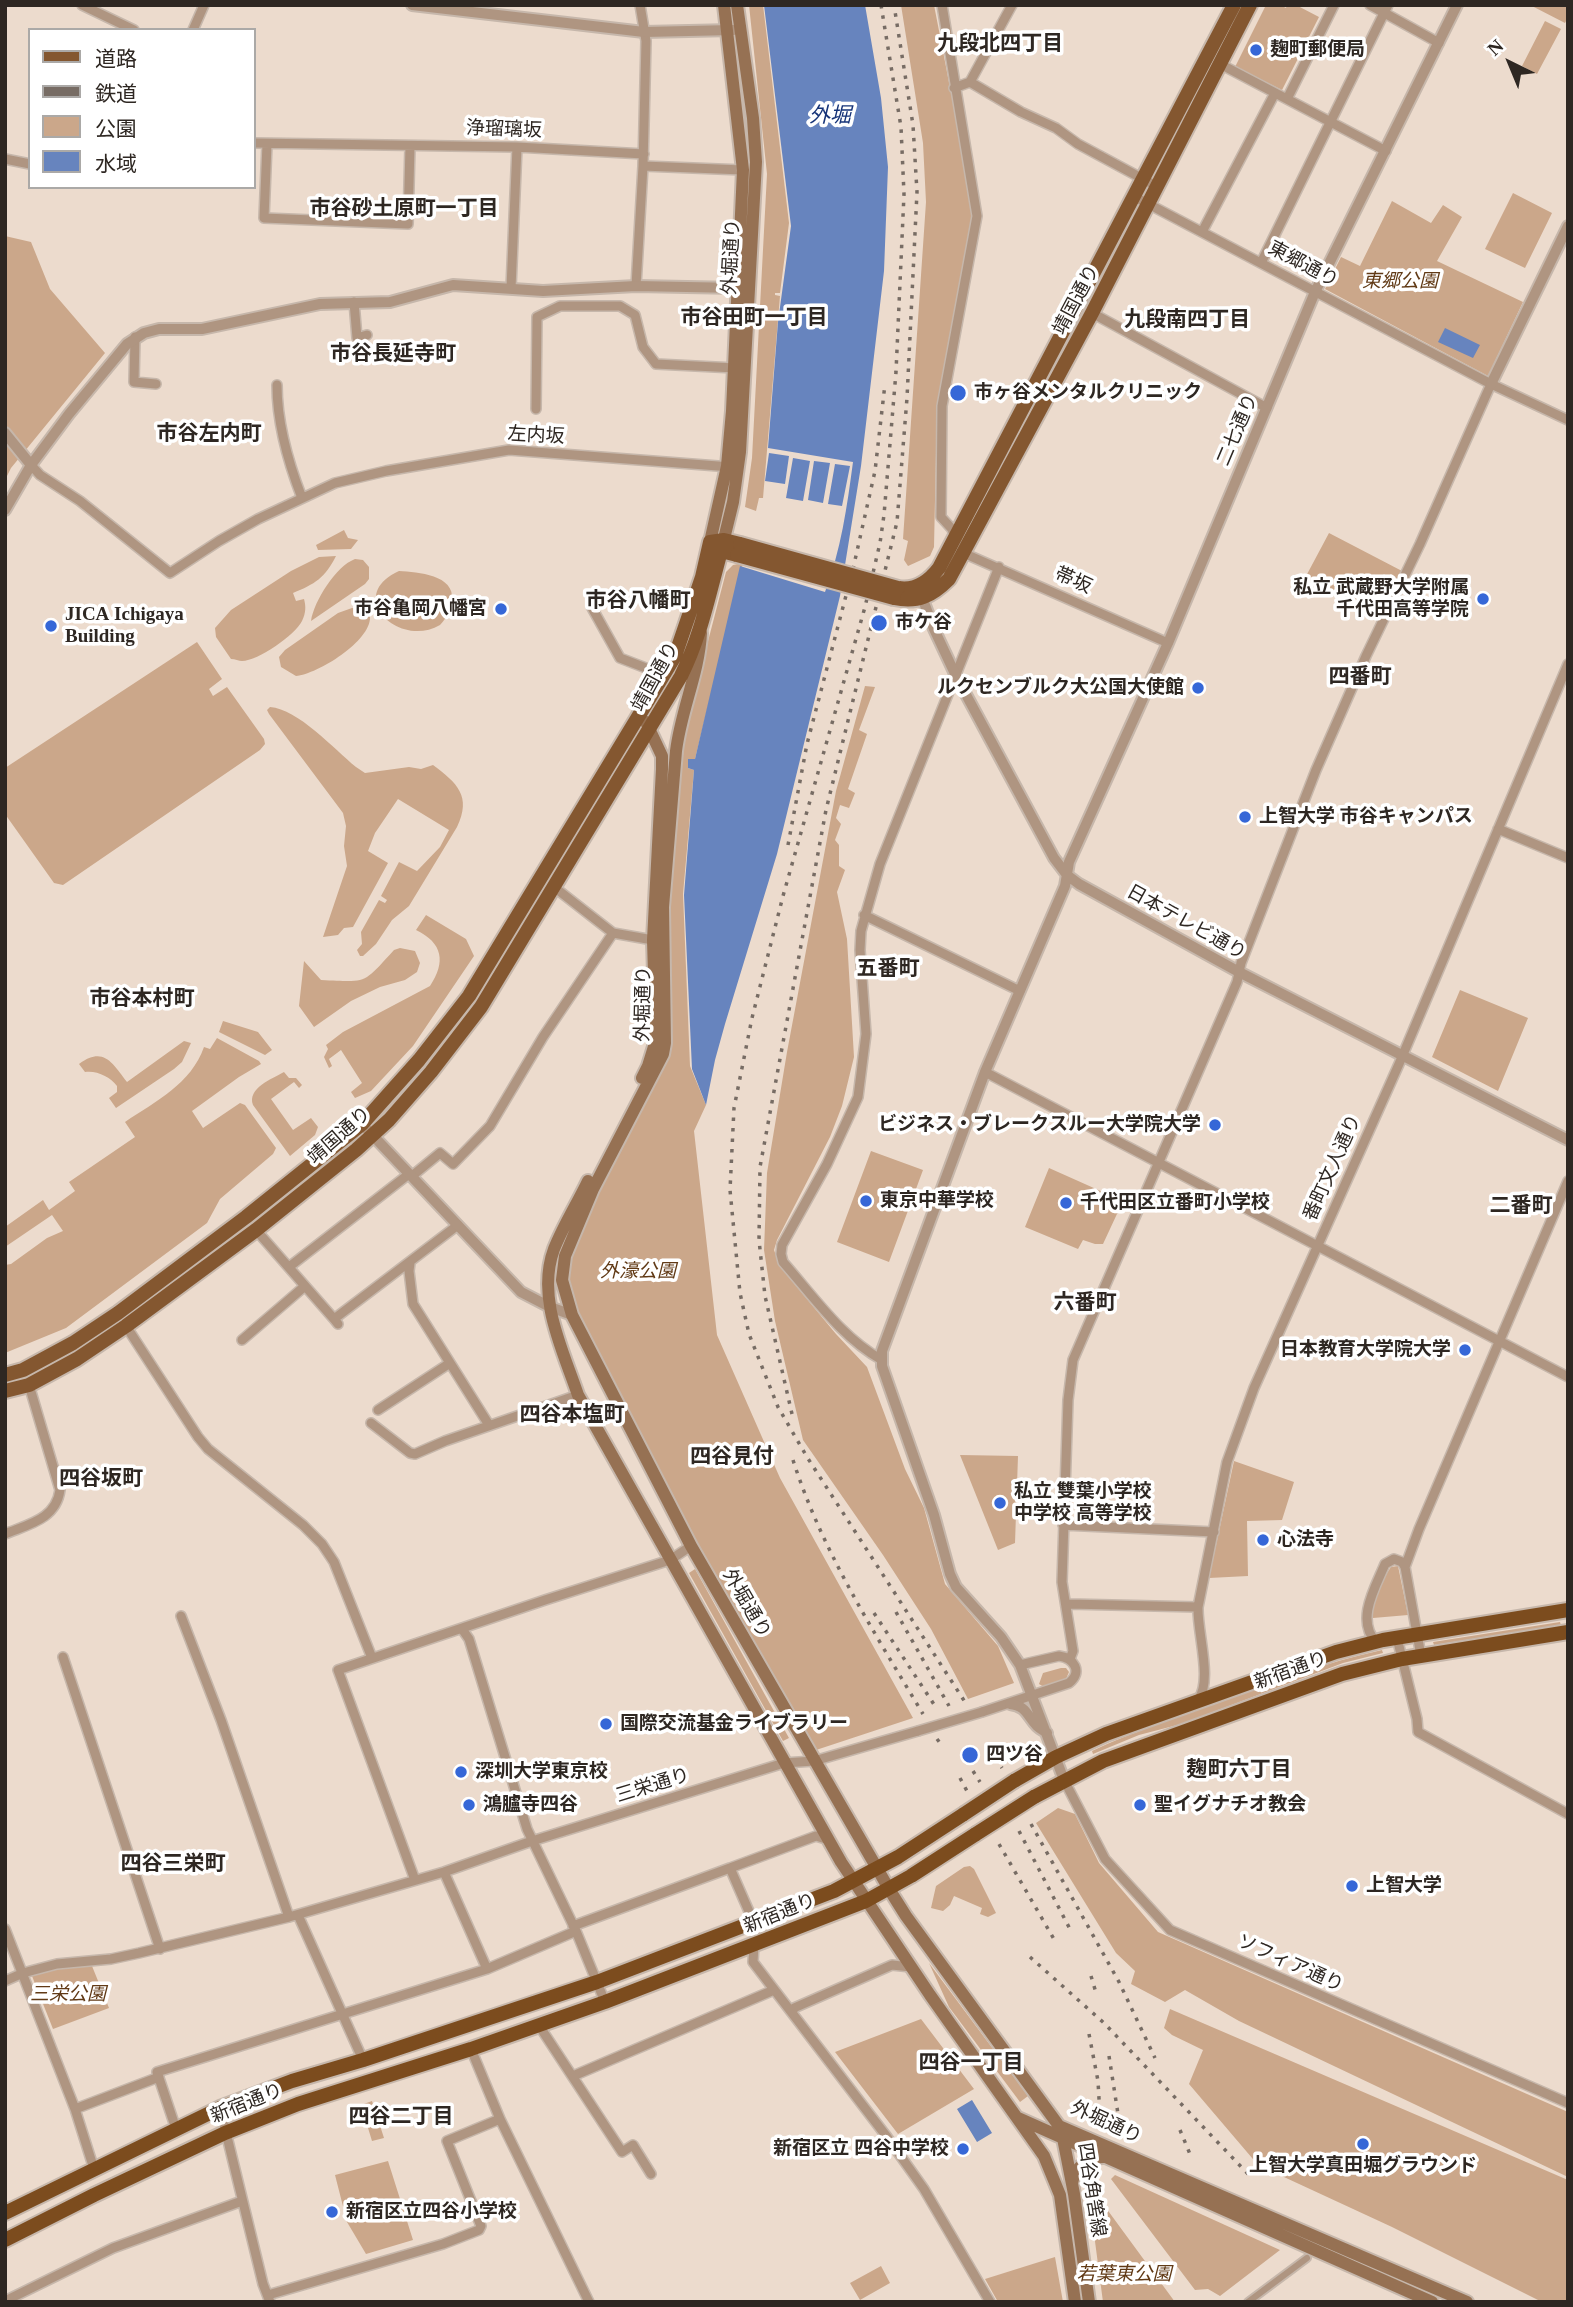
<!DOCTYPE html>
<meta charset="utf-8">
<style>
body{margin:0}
#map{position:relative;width:1573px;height:2307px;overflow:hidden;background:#ecdbcd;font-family:"Times New Roman","Noto Sans JP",serif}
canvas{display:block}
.frame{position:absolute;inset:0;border:7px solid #2e2722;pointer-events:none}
.legend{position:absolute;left:28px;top:28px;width:228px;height:161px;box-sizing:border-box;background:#fff;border:2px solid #aba9a7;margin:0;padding:9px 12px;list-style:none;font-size:21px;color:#2e2722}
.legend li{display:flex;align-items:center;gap:14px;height:35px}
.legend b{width:35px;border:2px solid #aba9a7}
.north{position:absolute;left:1475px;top:28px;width:70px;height:70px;-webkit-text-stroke:5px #fff;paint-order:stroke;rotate:317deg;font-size:19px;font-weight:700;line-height:28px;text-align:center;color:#2e2722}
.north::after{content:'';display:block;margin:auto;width:24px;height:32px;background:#2e2722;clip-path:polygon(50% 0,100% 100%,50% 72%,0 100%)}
</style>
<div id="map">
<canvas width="1573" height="2307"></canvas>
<div class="frame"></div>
<ul class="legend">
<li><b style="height:9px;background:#845730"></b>道路</li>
<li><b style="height:9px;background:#776c64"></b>鉄道</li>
<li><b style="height:19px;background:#cba78a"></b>公園</li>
<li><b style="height:19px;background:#6784be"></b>水域</li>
</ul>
<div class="north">N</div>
</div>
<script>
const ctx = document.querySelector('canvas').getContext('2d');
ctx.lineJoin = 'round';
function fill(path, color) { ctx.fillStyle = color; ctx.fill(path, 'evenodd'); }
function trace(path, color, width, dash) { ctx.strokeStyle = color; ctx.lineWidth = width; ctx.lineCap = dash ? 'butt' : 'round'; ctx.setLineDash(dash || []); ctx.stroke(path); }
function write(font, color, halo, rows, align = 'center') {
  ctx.font = font + ' "Times New Roman","Noto Sans JP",serif'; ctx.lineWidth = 7; ctx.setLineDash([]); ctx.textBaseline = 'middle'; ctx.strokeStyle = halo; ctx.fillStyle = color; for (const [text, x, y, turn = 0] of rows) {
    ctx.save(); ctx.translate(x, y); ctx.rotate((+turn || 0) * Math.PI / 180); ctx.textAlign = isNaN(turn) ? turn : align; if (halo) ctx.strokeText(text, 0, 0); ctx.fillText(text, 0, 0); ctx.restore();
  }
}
const green = new Path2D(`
 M749 5H763L789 223 780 293H775V295L780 296 763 498H759L756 511 745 507 752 458 767 174Z
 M901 5H934L972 201V218L937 406 934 547 930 556 908 566 904 560 908 541 903 539 926 202 923 143Z
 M1266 5H1280L1286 8 1287 5H1296L1319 17 1282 90 1235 67Z
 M1530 5H1568V17L1565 23Z
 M1545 21 1561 29 1537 74 1522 66Z
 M1513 193 1552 213 1525 268 1485 249Z
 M1392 201 1431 223 1443 205 1462 217 1437 261 1523 302 1488 376 1325 289 1341 257 1360 266Z
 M5 236 31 242 50 289 105 353 11 468 5 480Z
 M344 530 348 538 358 540 351 549 318 550 316 545Z
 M1329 533 1402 571 1379 617 1305 578Z
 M336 556C325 578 315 584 293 593L296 601 304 599C306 606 306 613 302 621 295 635 258 661 242 661 239 661 235 659 231 659L216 637 215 628 231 610 291 571 319 557Z
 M355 559 363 560 369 567V579L365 584 311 621C314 601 336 566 355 559Z
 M743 563 695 759H688V768L694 770 683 894 690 1066 706 1105 694 1131 717 1335 780 1478 913 1718 810 1752 691 1546 567 1290 565 1256 667 1053 665 933 686 726 726 572 733 565Z
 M399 571C418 572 455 575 452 600 450 609 447 618 440 625 399 649 344 596 399 571Z
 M352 608 364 610 370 617C371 641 318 674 296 676L281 667 279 657 285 650 338 613Z
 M197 642 222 679 209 689 213 696 227 687 264 739 265 744 260 750 63 885 54 883 5 814V768Z
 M865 686 875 687 859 730 867 734 848 789 855 793 849 808 840 805 836 818 841 824 835 840 839 845V866L845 870 837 892 847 939 854 1057 842 1106 830 1137 777 1240 774 1250 778 1261 787 1275 836 1334 867 1367 905 1469 924 1508 945 1584 998 1646 1014 1683 968 1699 931 1629 883 1555 803 1440 775 1321 764 1250 767 1173 787 1052 836 791Z
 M270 707C298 709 334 749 356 767L365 773 409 767 421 769 433 765C457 783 472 796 457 827L409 906 392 920 376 944 363 956H360L357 950 362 944 361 932 379 900 385 903 387 900 381 896 399 862 417 871 440 847 449 830 398 799 375 833 368 851 388 863 353 927 344 928 338 935 323 937 347 866 344 846 346 826 343 813 269 714 267 710Z
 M426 915 466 939 474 956 413 1046 371 1091 355 1098 351 1092 362 1083 341 1050 329 1059 332 1066 329 1068 324 1057 328 1049 326 1045 343 1032 430 986C446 962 443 943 416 930Z
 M400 948 415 951 420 963 417 972 405 980 380 987 351 1001 314 1027 299 1006 304 961 321 980C368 982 362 985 394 950Z
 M1460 990 1528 1018 1498 1091 1432 1057Z
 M223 1021 258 1032 272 1050 265 1055 219 1032Z
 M217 1038 259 1061 261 1064 239 1077 192 1111 203 1128 240 1103 245 1105 276 1148 273 1154 220 1199 207 1223 66 1328 5 1353V1265L11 1264 47 1238 63 1231 52 1215 5 1247V1227L43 1200 49 1210 75 1191 69 1182 135 1137 125 1122C156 1101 191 1084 204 1047L210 1049Z
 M184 1041 191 1043 182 1062 174 1069 116 1108 109 1098 117 1092V1086C111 1077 96 1070 85 1072L79 1064C104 1046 112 1063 127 1082Z
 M284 1072 289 1078H296L302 1085 299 1088 294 1082 271 1099 293 1130 311 1118 318 1127 315 1135 290 1156 253 1105C247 1088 272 1079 284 1072Z
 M871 1151 923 1170 889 1262 837 1242Z
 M1049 1168 1123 1201 1103 1244H1095L1083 1240 1078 1249 1025 1227Z
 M960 1455 1018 1456 1015 1543 998 1550Z
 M1234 1461 1294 1482 1282 1520 1247 1521 1248 1576 1209 1578Z
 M1398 1566 1408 1615 1373 1618C1370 1602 1382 1580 1391 1567Z
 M695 1569 789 1738 783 1741 689 1573Z
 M1560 1622 1561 1625 1434 1645 1433 1642Z
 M1382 1650 1383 1653 1343 1663 1181 1724 1139 1735 1093 1754 1092 1751C1132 1732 1176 1718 1218 1703 1272 1683 1326 1662 1382 1650Z
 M1061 1668H1066L1069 1672 1066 1679 1044 1687 1039 1684 1043 1673Z
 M1058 1808 1075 1814 1099 1863 1158 1932 1568 2112V2177L1239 2021 1185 1990 1165 2002 1131 1984 1135 1971 1116 1953 1036 1823Z
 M970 1866 974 1869 996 1913 988 1917 980 1914 982 1908 954 1896 950 1905 943 1911 931 1908 936 1886 964 1867Z
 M929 1963 1028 2096 1020 2102 949 2007Z
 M92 1966 109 2008 53 2029 32 1976 59 1969Z
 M1170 2009 1568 2180V2302H1542L1392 2227 1258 2165 1189 2084 1203 2050 1172 2035 1164 2028Z
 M921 2019 974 2089 898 2134 835 2052Z
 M372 2101 384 2138 372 2141 361 2105Z
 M388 2161 413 2240 366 2254 347 2222 335 2175Z
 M1115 2175 1280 2250 1220 2296 1208 2289 1195 2290 1111 2179Z
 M1095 2193 1175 2302H1103L1089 2196Z
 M1055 2257 1063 2302H998L985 2279Z
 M881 2266 890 2283 860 2300 850 2283Z`);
const water = new Path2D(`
 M764 5H865L881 98 888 167 884 271 861 466 840 596 777 854 725 1024 715 1060 706 1105 692 1069 684 895 694 770 688 768V759H695L740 566 825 592C841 550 847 507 853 462L768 448 778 322 791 226Z
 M1445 328 1480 345 1473 358 1438 342Z
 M769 453 789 456 785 484 765 481Z
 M793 458 810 461 803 501 786 498Z
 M814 461 830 463 823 503 808 500Z
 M835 464 850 466 842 506 828 504Z
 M972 2100 992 2133 977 2142 957 2109Z`);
const pedestrian = new Path2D(`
 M1248 2302 1307 2258`);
const minor = new Path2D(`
 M82 5 134 30
 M640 5 646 41 643 166 743 170
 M942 5 977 216 942 406 941 517 952 529 955 538
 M1370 5 1439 43
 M193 30 204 5
 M1220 64 1386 151
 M970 82 1012 5
 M954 88 970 82 1021 112 1056 128 1078 144 1158 187
 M1287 99 1334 5
 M254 143 517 147 644 154
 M267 144 264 218 408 224 410 146
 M5 159 30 164
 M1135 197 1491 384 1568 420
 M1202 232 1275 93
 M1261 263 1388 5
 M636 286 643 166
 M511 288 517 147
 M354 302 357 338 367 335
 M1092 313 1267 408
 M135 337 134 382 156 384
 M277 385C277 424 288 462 302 498
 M536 409 537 317 560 306H620L635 315 643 347 656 364 735 368
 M31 465 40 475 80 501 170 573 219 541 258 519 335 483 386 471 509 450 731 467
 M961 552 1168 643
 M591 606 620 658 664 675
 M1498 829 1568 858
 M554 887 613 933 653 940
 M864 915 1020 991
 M985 1072 1568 1377
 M412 1176 440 1153 453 1164 490 1126 543 1037 613 933
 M256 1230 334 1319
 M410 1263 409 1271 413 1304 489 1425
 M289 1267 409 1174
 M338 1324 334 1319 458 1225
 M126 1326 198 1437 208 1449 303 1525 322 1544 334 1562 372 1658
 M242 1340 305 1286
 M882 1360C842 1338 813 1296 783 1262L781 1254 782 1245 827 1164 858 1097 866 1034 860 950 861 931 880 864 999 567
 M378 1410 450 1363
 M371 1423 410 1453 415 1454 445 1441 578 1395
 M1063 1525 1214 1532
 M5 1534C29 1524 56 1519 60 1490L29 1385
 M1066 1606 1069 1604 1198 1607
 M181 1616 221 1720 289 1917
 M462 1629 469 1639 527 1829 576 1931 605 2002
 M1397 1638 1417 1719 1418 1732 1568 1814
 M1376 1642C1355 1620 1376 1586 1385 1564L1394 1559 1402 1562 1405 1567
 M1421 1656 1405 1567 1419 1529 1568 1181
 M63 1657 160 1949
 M1070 1659 1073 1651 1062 1582 1068 1400 1073 1360 1237 982 1241 963 1316 770 1366 656 1420 544 1491 384
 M1198 1700C1213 1681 1197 1632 1198 1607L1227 1462 1254 1388 1399 1064 1568 664
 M982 1712 1069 1683C1083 1672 1074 1658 1059 1656L1020 1665
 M1064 1780 1105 1859 1170 1930 1568 2103
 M730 1868 816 1836 829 1840
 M444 1872 487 1969
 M415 1880 338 1670 545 1600 670 1560 691 1546
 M298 1915 363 2060
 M573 1926 730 1868 754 1923
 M5 1929 75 2109 94 2169
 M754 1945 753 1962 887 2137 924 2189 990 2302
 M5 1981 23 1973 57 1964 111 1959 139 1953 289 1917 444 1872 532 1841 784 1763 814 1761 918 1731
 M792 2013 794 2008 892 1965 911 1967
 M538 2024 622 2152 633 2145 651 2174
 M573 2076 774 1990
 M220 2108 263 2284 270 2302
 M75 2109 159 2077
 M500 2119 589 2302
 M176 2129 157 2072 487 1969 576 1931
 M268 2295 443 2244 479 2230 481 2226 447 2141 500 2119 471 2049
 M5 2301 113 2248 242 2201`);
const tertiary = new Path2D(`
 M412 5 644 32 733 30
 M1491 384 1568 226
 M5 433 31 465
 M5 510 31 465 69 414 127 344 144 333 159 329H202L320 304 390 302 453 285 543 291 636 286 738 288
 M920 592 934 629 956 676 1054 858 1067 875 1079 884 1239 972 1568 1140
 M362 1124 521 1292 550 1307 572 1315
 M1010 1704C1027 1706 1027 1716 1037 1726 1040 1729 1044 1731 1047 1733
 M1064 1780 1020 1665 1001 1637 956 1587 950 1574 934 1515 882 1366V1351L985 1072 1065 886 1069 862 1168 643 1315 292 1457 5`);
const secondary = new Path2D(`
 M724 5 743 170 732 411 727 466 710 542 721 551 733 502 740 452 756 162 753 118 737 5
 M701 633C699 673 681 710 676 751L663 907 665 1043 663 1054 593 1189 565 1256 562 1280 572 1315 691 1546 889 1889 906 1916 1059 2126 1467 2302
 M642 1078 648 1066 656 1040 653 940 662 769V756L646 722
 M588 1181C577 1204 563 1226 554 1249 536 1298 563 1350 578 1395L841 1862 930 1995 1044 2156 1060 2195 1075 2302
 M1018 2118 1432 2302
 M1062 2133 1074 2194 1089 2302
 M1072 2183C1075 2167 1089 2156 1106 2157`);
const primary = new Path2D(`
 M898 588C915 591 929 581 939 568L1234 5
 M894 598C918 603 932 596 949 579L1092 313 1250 5
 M5 1375 23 1370 73 1343 118 1313 246 1217 362 1124 419 1060 469 996 675 656 702 577 710 542 724 540 740 544
 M5 1391 29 1385 77 1359 126 1326 256 1230 356 1150 389 1120 431 1072 481 1007 681 676C701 636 709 594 721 551L737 555`);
const trunk = new Path2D(`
 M1014 1781 1056 1757 1106 1734 1336 1652 1383 1640 1568 1610
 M1034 1797 1103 1761 1342 1674 1402 1659 1568 1632
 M5 2213 220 2108 292 2081 363 2060 597 1982 834 1891 898 1857 964 1814
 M5 2240 94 2195 225 2133 298 2104 471 2049 605 2002 866 1901 911 1876 976 1834`);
const rail = new Path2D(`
 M881 5 901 127 904 194 896 372 884 515 880 543 865 607 783 896 752 1018 734 1108 730 1190 740 1293 749 1334 778 1407 807 1457 965 1702
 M788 845 807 744 853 569 875 471 885 384
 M792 1414 765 1296 759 1240 760 1167 826 810 897 522 907 398 917 192 913 125 894 5
 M793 1460C822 1551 874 1632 923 1714
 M896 1612 949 1706
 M874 1613 937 1709
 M937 1739 940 1743
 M996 1758 1002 1768
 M973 1771 980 1782
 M960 1778 967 1791
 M1031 1824 1119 1982 1155 2058
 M1019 1831 1072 1933
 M999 1844 1055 1941
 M1030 1957 1104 2023 1249 2175
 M1091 1976 1097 1996
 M1089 2034 1098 2081 1100 2116
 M1109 2056 1118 2114
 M1180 2130 1192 2159`);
const minorBridge = new Path2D(`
 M918 1731 982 1712`);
const primaryBridge = new Path2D(`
 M740 544 898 588
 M737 555 894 598`);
const trunkBridge = new Path2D(`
 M964 1814 1014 1781
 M976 1834 1034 1797`);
const markers = [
 [1256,50,7,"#3667d7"],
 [958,393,9,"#3667d7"],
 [1483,599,7,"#3667d7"],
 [501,609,7,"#3667d7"],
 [879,623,9,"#3667d7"],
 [51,626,7,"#3667d7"],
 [1198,688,7,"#3667d7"],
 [1245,817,7,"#3667d7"],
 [1215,1125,7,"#3667d7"],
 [866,1201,7,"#3667d7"],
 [1066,1203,7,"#3667d7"],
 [1465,1350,7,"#3667d7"],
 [1000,1503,7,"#3667d7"],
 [1263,1540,7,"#3667d7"],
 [606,1724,7,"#3667d7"],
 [970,1755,9,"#3667d7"],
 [461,1772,7,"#3667d7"],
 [469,1805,7,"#3667d7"],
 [1140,1805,7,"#3667d7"],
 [1352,1886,7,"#3667d7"],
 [1363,2144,7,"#3667d7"],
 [963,2149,7,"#3667d7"],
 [332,2212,7,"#3667d7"]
];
const poiNames = [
 ["麹町郵便局",1270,50],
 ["市ヶ谷メンタルクリニック",974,393],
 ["私立 武蔵野大学附属",1469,588,"right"],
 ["千代田高等学院",1469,610,"right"],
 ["市谷亀岡八幡宮",487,609,"right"],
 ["JICA Ichigaya",65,615],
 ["Building",65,637],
 ["市ケ谷",895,623],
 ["ルクセンブルク大公国大使館",1184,688,"right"],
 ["上智大学 市谷キャンパス",1259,817],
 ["ビジネス・ブレークスルー大学院大学",1201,1125,"right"],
 ["東京中華学校",880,1201],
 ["千代田区立番町小学校",1080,1203],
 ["日本教育大学院大学",1451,1350,"right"],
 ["私立 雙葉小学校",1014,1492],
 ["中学校 高等学校",1014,1514],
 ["心法寺",1277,1540],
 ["国際交流基金ライブラリー",620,1724],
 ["四ツ谷",986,1755],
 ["深圳大学東京校",475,1772],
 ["鴻臚寺四谷",483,1805],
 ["聖イグナチオ教会",1154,1805],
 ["上智大学",1366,1886],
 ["新宿区立 四谷中学校",949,2149,"right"],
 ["上智大学真田堀グラウンド",1363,2166,"center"],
 ["新宿区立四谷小学校",346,2212]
];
const streetNames = [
 ["浄瑠璃坂",504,130,2],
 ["外堀通り",732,257,-87],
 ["東郷通り",1303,265,28],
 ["靖国通り",1077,300,-62],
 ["二七通り",1238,430,-67],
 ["左内坂",536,436,3],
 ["帯坂",1073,581,24],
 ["靖国通り",656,677,-61],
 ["日本テレビ通り",1186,923,29],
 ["外堀通り",644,1004,-89],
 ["靖国通り",340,1136,-41],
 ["番町文人通り",1333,1168,-66],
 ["外堀通り",746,1604,60],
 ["新宿通り",1291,1671,-20],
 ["三栄通り",653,1786,-17],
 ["新宿通り",780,1914,-22],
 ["ソフィア通り",1290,1964,24],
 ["新宿通り",247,2104,-22],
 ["外堀通り",1106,2123,25],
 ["四谷角筈線",1091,2190,81]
];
const parkNames = [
 ["東郷公園",1400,282],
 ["外濠公園",638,1272],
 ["三栄公園",68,1995],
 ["若葉東公園",1124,2275]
];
const neighbourhoodNames = [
 ["九段北四丁目",1000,45],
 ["市谷砂土原町一丁目",404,210],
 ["市谷田町一丁目",754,319],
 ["九段南四丁目",1187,321],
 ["市谷長延寺町",393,355],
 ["市谷左内町",209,435],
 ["市谷八幡町",638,602],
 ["四番町",1360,678],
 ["五番町",888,970],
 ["市谷本村町",142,1000],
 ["二番町",1521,1207],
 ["六番町",1085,1304],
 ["四谷本塩町",572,1416],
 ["四谷見付",732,1458],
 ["四谷坂町",101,1480],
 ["麹町六丁目",1239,1771],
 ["四谷三栄町",173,1865],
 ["四谷一丁目",971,2064],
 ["四谷二丁目",401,2118]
];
const waterNames = [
 ["外堀",830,116]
];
fill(green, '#cba78a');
fill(water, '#6784be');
trace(pedestrian, '#c6b7ab', 10);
trace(minor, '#c6b7ab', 12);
trace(tertiary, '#c6b7ab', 14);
trace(secondary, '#c6b7ab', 16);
trace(primary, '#c6b7ab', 18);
trace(trunk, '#c6b7ab', 18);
trace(pedestrian, '#af9581', 6);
trace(minor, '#af9581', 9);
trace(tertiary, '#af9581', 10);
trace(secondary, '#967153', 12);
trace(primary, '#845730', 14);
trace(trunk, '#7c4c1e', 14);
trace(rail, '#776c64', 3.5, [3.5, 7]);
trace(minorBridge, '#c6b7ab', 12, []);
trace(primaryBridge, '#c6b7ab', 18, []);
trace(trunkBridge, '#c6b7ab', 18, []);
trace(minorBridge, '#af9581', 9);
trace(primaryBridge, '#845730', 14);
trace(trunkBridge, '#7c4c1e', 14);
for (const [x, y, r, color] of markers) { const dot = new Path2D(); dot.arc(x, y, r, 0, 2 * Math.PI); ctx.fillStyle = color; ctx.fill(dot); trace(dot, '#fff', 2.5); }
write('bold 19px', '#2e2722', '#fff', poiNames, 'left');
write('19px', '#2e2722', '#fff', streetNames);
write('italic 19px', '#613a16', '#fff', parkNames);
write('bold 21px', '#2e2722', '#fff', neighbourhoodNames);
write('italic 21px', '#153378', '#fff', waterNames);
</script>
